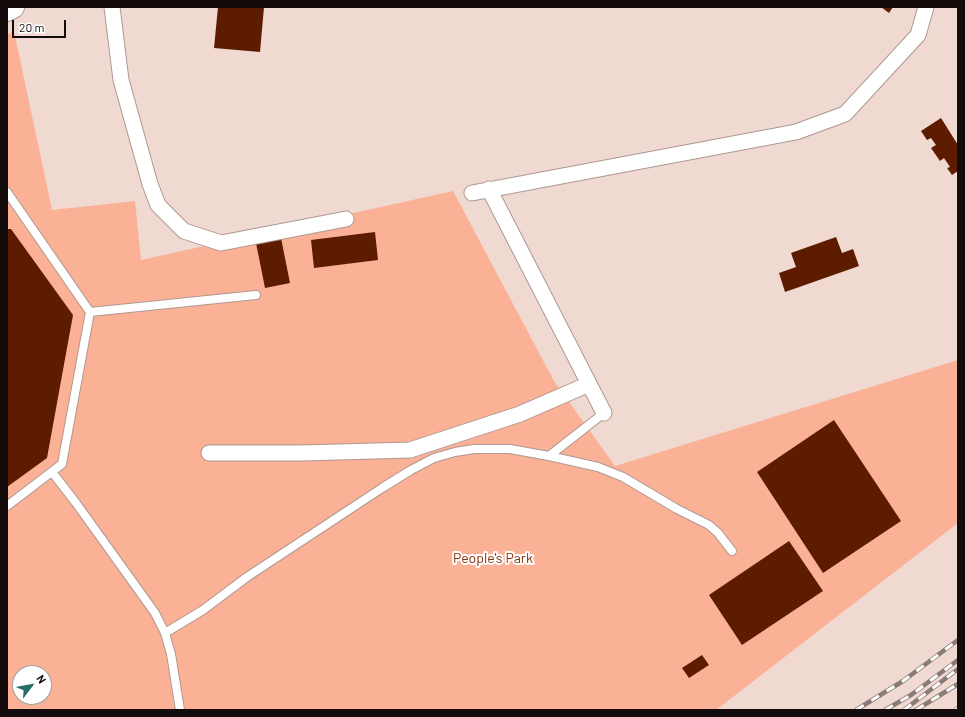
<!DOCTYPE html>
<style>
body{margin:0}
#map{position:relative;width:965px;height:717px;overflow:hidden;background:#f0d9d1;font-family:Barlow,sans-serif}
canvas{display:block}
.frame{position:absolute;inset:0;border:8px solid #130c0a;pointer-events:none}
.north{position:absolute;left:12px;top:665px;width:40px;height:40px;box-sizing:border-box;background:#fff;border:1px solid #a19e9d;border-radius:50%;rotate:58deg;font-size:11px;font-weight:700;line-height:16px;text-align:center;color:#130c0a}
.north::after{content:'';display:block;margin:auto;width:14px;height:18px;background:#266f67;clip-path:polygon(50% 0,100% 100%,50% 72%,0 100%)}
.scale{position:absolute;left:12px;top:20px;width:54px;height:18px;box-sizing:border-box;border:2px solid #130c0a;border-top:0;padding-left:5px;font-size:12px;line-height:14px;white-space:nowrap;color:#130c0a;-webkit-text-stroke:3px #fff;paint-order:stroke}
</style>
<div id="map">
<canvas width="965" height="717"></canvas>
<div class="frame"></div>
<div class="north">N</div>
<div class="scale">20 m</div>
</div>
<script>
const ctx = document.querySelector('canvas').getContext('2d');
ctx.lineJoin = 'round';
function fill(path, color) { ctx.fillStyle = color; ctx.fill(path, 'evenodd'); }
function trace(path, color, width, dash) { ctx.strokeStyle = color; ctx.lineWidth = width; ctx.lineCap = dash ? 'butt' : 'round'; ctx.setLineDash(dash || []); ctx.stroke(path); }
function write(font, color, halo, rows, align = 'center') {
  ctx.font = font + ' Barlow,sans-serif'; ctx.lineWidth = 4; ctx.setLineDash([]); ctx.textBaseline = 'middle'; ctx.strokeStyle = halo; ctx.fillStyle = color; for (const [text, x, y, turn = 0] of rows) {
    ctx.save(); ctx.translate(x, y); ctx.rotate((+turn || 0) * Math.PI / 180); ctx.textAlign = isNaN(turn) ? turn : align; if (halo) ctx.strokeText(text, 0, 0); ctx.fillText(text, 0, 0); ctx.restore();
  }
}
const green = new Path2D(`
 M14 31 52 210 135 201 141 260 453 191 554 381 615 466 958 360V523L716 710H7V35ZM20 673H44V697H20Z`);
const building = new Path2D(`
 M218 7H264L260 52 214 48Z
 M881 7H893L889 13Z
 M941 118 958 145V171L952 175 947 168 950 167 944 158 940 161 931 148 936 145 931 138 927 140 921 131Z
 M7 229H11L73 315 47 458 7 487Z
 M375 232 378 260 314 268 311 240Z
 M280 233 290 283 265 288 255 238Z
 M836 237 842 253 853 249 859 266 785 292 779 273 796 267 791 253Z
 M834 420 901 521 823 573 757 472Z
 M789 541 823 591 742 645 709 595Z
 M702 655 709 665 689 678 682 668Z`);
const lane = new Path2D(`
 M7 192 90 312 62 464 7 506
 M90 312 256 295
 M549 456 604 413
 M52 472 76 503 155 613 165 633 171 654 180 710
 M165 633 203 610 247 577 382 488 411 470 434 458 455 452 474 449H510L549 456 598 467 623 477 677 509 709 525 718 533 732 551`);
const street = new Path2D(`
 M112 7 121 80 150 184 158 205 184 231 221 243 346 219
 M489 189 604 413
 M472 193 796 132 845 114 918 35 926 7
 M209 453H302L410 450 520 414 589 384`);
const secondary = new Path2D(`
 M7 10 13 7`);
const rail = new Path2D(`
 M856 710 903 681 958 640
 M885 710 911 695 958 660
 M904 710 958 669
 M916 710 958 684
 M955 710 958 708`);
const parkNames = [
 ["People's Park",493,558]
];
fill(green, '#fbb196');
fill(building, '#5d1b00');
trace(lane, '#ae9891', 10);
trace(street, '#ae9891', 17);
trace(secondary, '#ae9891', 24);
trace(lane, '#fff', 8);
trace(street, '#fff', 15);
trace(secondary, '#fff', 22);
trace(rail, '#8b7b76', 4.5);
trace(rail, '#fff', 3, [9]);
write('14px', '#88310c', '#fff', parkNames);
</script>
